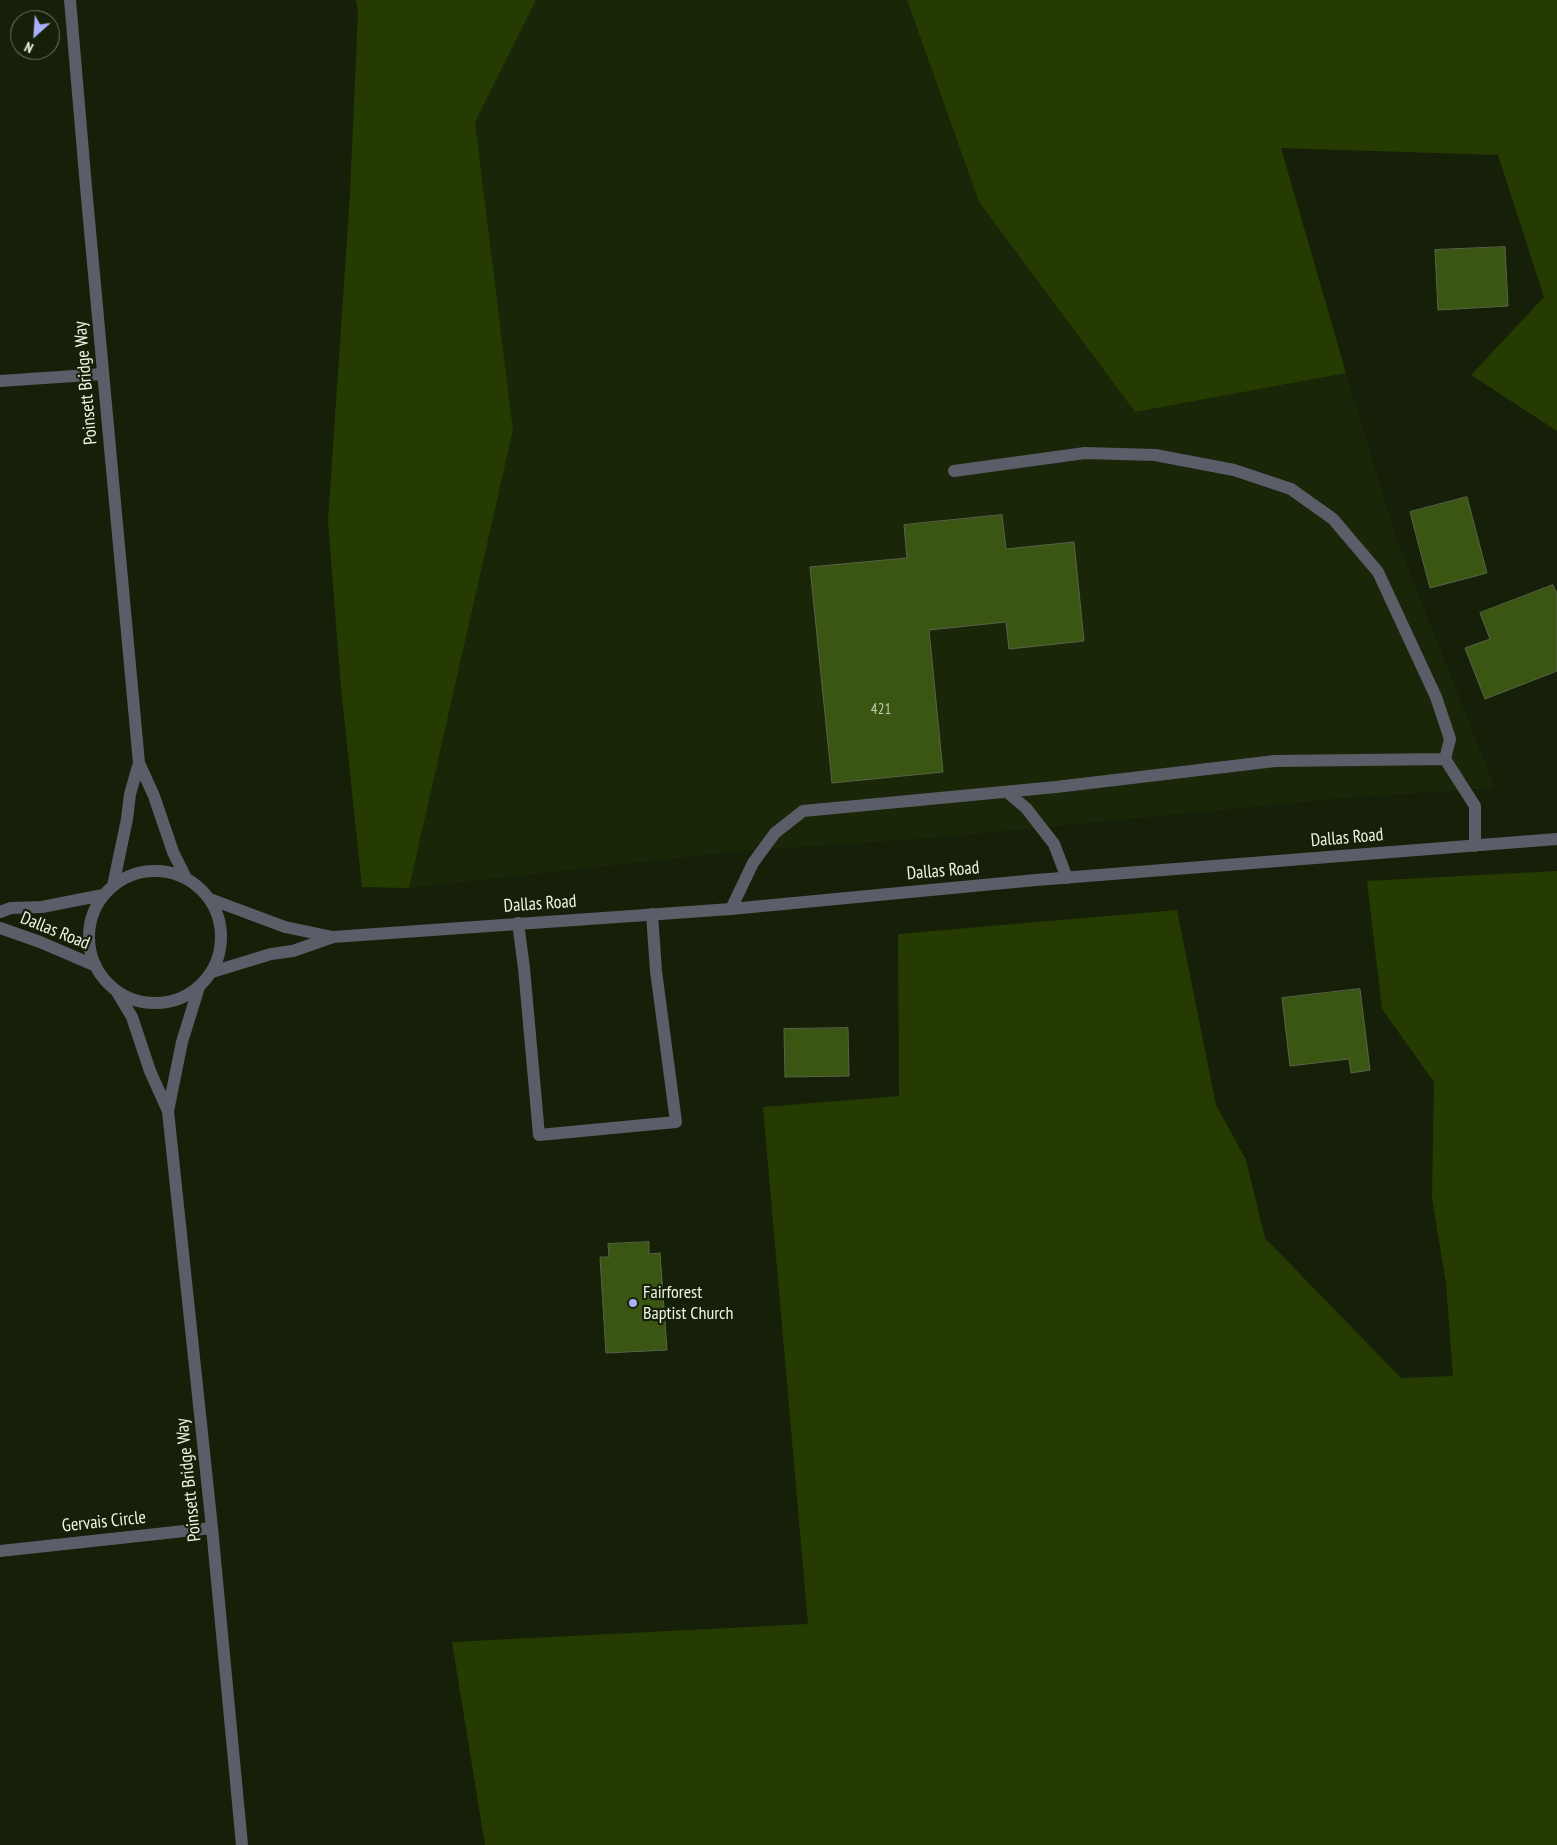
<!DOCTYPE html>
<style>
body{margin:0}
#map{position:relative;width:1557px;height:1845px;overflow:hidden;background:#162009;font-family:"PT Sans Narrow",sans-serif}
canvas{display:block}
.north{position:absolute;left:10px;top:10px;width:50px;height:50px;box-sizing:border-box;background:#162009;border:1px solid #6c7561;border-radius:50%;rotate:206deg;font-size:14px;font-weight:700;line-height:20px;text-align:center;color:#edf4e5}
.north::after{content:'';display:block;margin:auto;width:18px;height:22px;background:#a8b0fc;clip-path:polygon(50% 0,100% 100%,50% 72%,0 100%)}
</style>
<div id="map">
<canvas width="1557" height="1845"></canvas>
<div class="north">N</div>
</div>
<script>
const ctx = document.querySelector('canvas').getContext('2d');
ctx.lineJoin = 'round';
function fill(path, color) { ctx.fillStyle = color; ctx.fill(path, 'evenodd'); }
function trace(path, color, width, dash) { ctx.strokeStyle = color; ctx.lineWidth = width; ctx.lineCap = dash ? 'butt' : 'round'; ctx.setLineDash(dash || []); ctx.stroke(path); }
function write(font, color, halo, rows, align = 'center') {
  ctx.font = font + ' "PT Sans Narrow",sans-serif'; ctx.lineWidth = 4.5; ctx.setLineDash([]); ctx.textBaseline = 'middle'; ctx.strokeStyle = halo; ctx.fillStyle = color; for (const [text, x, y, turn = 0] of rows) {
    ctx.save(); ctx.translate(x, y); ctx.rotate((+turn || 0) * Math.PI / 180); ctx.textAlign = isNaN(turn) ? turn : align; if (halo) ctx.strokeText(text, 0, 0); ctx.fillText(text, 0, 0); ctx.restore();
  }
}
const built = new Path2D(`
 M536 0H907L979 202 1135 412 1346 373 1397 540 1495 788 1345 798 933 838 741 851 409 888 513 430 475 122Z`);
const green = new Path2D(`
 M356 0H536L475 122 513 430 409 888 362 887 341 688 328 521 350 194 358 12Z
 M907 0H1557V431L1471 375 1544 297 1498 155 1281 148 1346 373 1135 412 979 202Z
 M1557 871V1845H485L452 1642 808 1624 763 1107 899 1096 898 934 1177 910 1216 1105 1246 1160 1265 1238 1401 1378 1453 1376 1446 1283 1432 1198 1434 1082 1382 1009 1367 881Z`);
const building = new Path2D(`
 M1505 247 1508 306 1438 310 1435 250Z
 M1467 497 1487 573 1430 588 1410 512Z
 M1002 515 1006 549 1074 542 1084 641 1009 649 1006 622 929 630 943 772 832 783 810 567 907 558 904 525Z
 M1553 585 1557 594V671L1485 699 1465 648 1490 639 1480 613Z
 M1360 989 1370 1070 1351 1073 1349 1059 1290 1066 1282 998Z
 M848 1028 849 1076 785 1077 784 1029Z
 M649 1242V1254L660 1253 667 1350 606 1353 600 1257H609L608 1244Z`);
const minor = new Path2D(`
 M70 0 86 187 139 763 154 796 173 852 186 878
 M0 381 103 374
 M954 471 1085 453 1155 455 1234 470 1291 489 1333 519 1378 572 1436 697 1450 739 1445 759
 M1007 792 1026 808 1054 844 1067 878
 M89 937a66 66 0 1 1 132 0a66 66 0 1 1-132 0Z
 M113 886 127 819 130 794 139 763
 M210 899 285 927 333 937 293 951 271 954 212 972
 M731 909 753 863 775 833 803 811 1056 787 1275 761 1445 759 1475 806V846
 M0 912 11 908 42 907 103 895
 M518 923 524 968 539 1135 676 1122 656 971 652 914
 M0 928 40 942 96 966
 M333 937 731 909 1036 880 1557 839
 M199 987 182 1042 168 1111 212 1528 242 1845
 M117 992 132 1017 150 1071 168 1111
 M0 1551 212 1528`);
const markers = [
 [633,1303,5,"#a8b0fc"]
];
const numberNames = [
 ["421",881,710]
];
const streetNames = [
 ["Poinsett Bridge Way",86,383,-95],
 ["Dallas Road",1347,838,-5],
 ["Dallas Road",943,871,-5],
 ["Dallas Road",540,904,-4],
 ["Dallas Road",55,931,22],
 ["Poinsett Bridge Way",189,1480,-96],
 ["Gervais Circle",104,1522,-6]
];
const poiNames = [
 ["Fairforest",643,1293],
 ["Baptist Church",643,1314]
];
fill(built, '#192607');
fill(green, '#263b02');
fill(building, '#3b5513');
trace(building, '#58644a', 1);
trace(minor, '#5b5d69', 12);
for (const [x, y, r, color] of markers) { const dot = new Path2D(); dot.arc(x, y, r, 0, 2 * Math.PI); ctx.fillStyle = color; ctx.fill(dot); trace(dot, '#162009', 2); }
write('15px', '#c0ccb0', null, numberNames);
write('18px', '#edf4e5', '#162009', streetNames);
write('18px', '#edf4e5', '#162009', poiNames, 'left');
</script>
